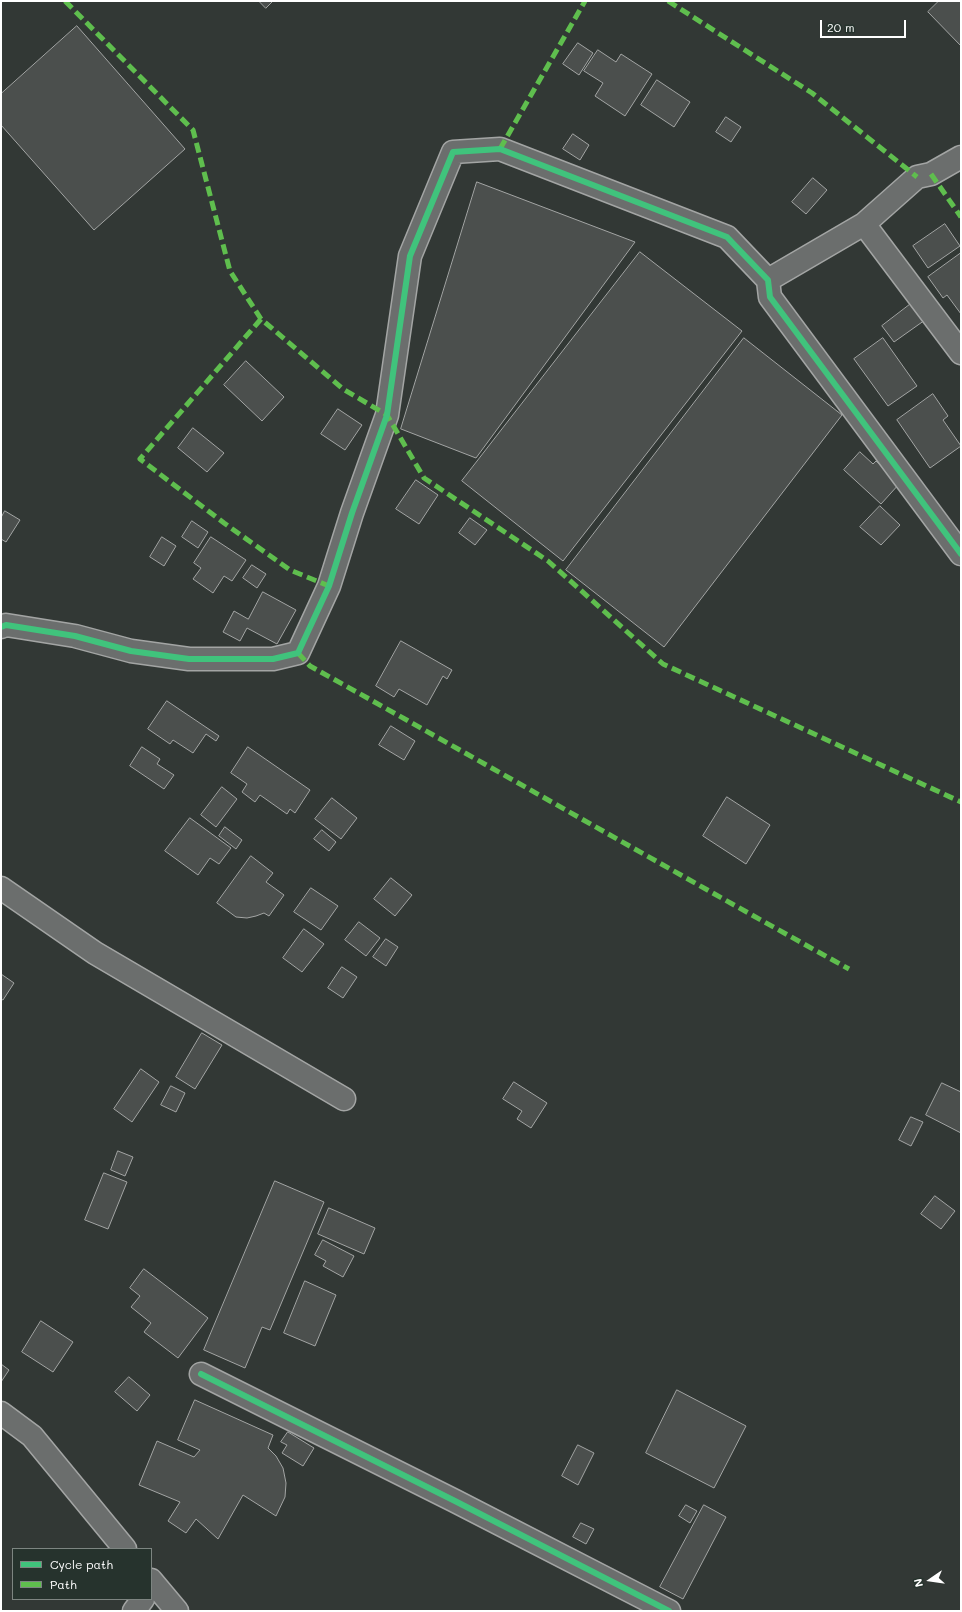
<!DOCTYPE html>
<style>
body{margin:0}
#map{position:relative;width:962px;height:1612px;overflow:hidden;background:#323835;font-family:Mali,sans-serif}
canvas{display:block}
.frame{position:absolute;inset:0;border:2px solid #fff;pointer-events:none}
.legend{position:absolute;left:12px;top:1548px;width:140px;height:52px;box-sizing:border-box;background:#26332d;border:1px solid #7d8581;margin:0;padding:5px 7px;list-style:none;font-size:12px;color:#fff}
.legend li{display:flex;align-items:center;gap:8px;height:20px}
.legend b{width:20px;border:1px solid #7d8581}
.north{position:absolute;left:910px;top:1560px;width:40px;height:40px;-webkit-text-stroke:3px #26332d;paint-order:stroke;rotate:257deg;font-size:11px;font-weight:700;line-height:16px;text-align:center;color:#fff}
.north::after{content:'';display:block;margin:auto;width:14px;height:18px;background:#fff;clip-path:polygon(50% 0,100% 100%,50% 72%,0 100%)}
.scale{position:absolute;left:820px;top:20px;width:86px;height:18px;box-sizing:border-box;border:2px solid #fff;border-top:0;padding-left:5px;font-size:12px;line-height:14px;white-space:nowrap;color:#fff;-webkit-text-stroke:3px #26332d;paint-order:stroke}
</style>
<div id="map">
<canvas width="962" height="1612"></canvas>
<div class="frame"></div>
<ul class="legend">
<li><b style="height:5px;background:#40c37c"></b>Cycle path</li>
<li><b style="height:5px;background:#5fbe4e"></b>Path</li>
</ul>
<div class="north">N</div>
<div class="scale">20 m</div>
</div>
<script>
const ctx = document.querySelector('canvas').getContext('2d');
ctx.lineJoin = 'round';
function fill(path, color) { ctx.fillStyle = color; ctx.fill(path, 'evenodd'); }
function trace(path, color, width, dash) { ctx.strokeStyle = color; ctx.lineWidth = width; ctx.lineCap = dash ? 'butt' : 'round'; ctx.setLineDash(dash || []); ctx.stroke(path); }
const building = new Path2D(`
 M259 1H273L266 8Z
 M939 1H961V46L928 12Z
 M77 26 185 149 94 230 1 125V94Z
 M578 43 593 53 579 75 563 64Z
 M598 50 616 62 621 54 652 74 625 116 595 96 603 83 584 71Z
 M657 80 690 102 674 127 641 105Z
 M726 117 741 127 731 142 716 132Z
 M573 134 589 145 580 160 563 149Z
 M813 178 827 190 806 214 792 202Z
 M477 182 635 242 476 458 401 429Z
 M945 224 960 246 928 268 913 246Z
 M640 252 742 331 563 561 462 481Z
 M961 253V314L947 295 943 298 928 277Z
 M912 303 925 320 894 342 882 326Z
 M744 338 842 415 664 647 566 570Z
 M883 338 917 386 888 406 854 359Z
 M246 361 284 397 262 421 224 385Z
 M933 394 948 416 943 420 961 446 930 468 897 420Z
 M338 409 362 425 345 450 321 434Z
 M193 428 224 453 207 472 178 448Z
 M860 452 873 464 876 461 900 483 881 504 844 470Z
 M416 480 438 495 419 524 396 509Z
 M880 506 900 525 881 545 860 527Z
 M5 511 20 520 6 542 1 539V518Z
 M470 518 487 530 475 545 459 533Z
 M192 521 208 532 198 548 182 537Z
 M162 537 176 546 164 566 150 557Z
 M211 537 246 560 232 581 224 576 213 593 193 579 201 568 194 563Z
 M252 565 266 574 257 588 243 578Z
 M263 592 296 610 277 644 247 628 240 641 223 632 234 611 248 619Z
 M401 641 452 670 447 679 443 676 427 705 399 689 394 697 376 686Z
 M167 701 219 736 216 741 206 734 193 753 173 740 170 744 148 729Z
 M391 726 415 741 404 760 379 745Z
 M142 747 160 759 157 764 174 775 164 789 130 766Z
 M248 747 310 790 295 813 290 809 287 814 260 795 255 802 242 792 247 784 231 773Z
 M222 787 237 799 216 827 201 815Z
 M727 797 770 825 746 864 703 836Z
 M332 798 357 818 341 839 315 819Z
 M190 818 231 848 219 864 210 858 198 875 165 851Z
 M225 827 242 840 236 849 219 836Z
 M322 830 336 842 329 851 314 839Z
 M251 856 273 873 266 882 284 895 269 916 264 913 256 916 247 918 236 917 217 903Z
 M391 878 412 895 395 916 374 899Z
 M311 888 338 906 321 930 294 912Z
 M359 922 380 938 366 956 345 940Z
 M304 929 324 944 302 972 283 958Z
 M386 939 398 947 386 966 373 957Z
 M342 967 357 977 343 998 328 988Z
 M1 974 14 983 3 1000 1 999Z
 M202 1033 222 1045 195 1089 176 1077Z
 M141 1069 159 1082 132 1122 114 1109Z
 M514 1082 547 1103 531 1128 517 1119 522 1111 503 1099Z
 M942 1083 961 1092V1133L926 1115Z
 M171 1086 185 1093 176 1112 161 1105Z
 M911 1117 923 1122 911 1146 899 1140Z
 M118 1151 133 1157 125 1176 111 1170Z
 M104 1173 127 1182 108 1229 85 1220Z
 M275 1181 324 1202 270 1330 262 1327 245 1368 204 1350Z
 M935 1196 955 1211 941 1229 921 1214Z
 M329 1208 375 1228 364 1254 318 1234Z
 M323 1240 354 1256 343 1277 323 1266 326 1261 315 1255Z
 M144 1269 208 1318 178 1358 144 1332 151 1323 131 1307 140 1296 130 1288Z
 M305 1281 336 1295 315 1346 284 1333Z
 M41 1321 73 1342 53 1372 22 1352Z
 M1 1364 9 1370 1 1382Z
 M129 1377 150 1395 137 1411 115 1392Z
 M677 1390 746 1426 714 1488 646 1453Z
 M195 1400 273 1435 268 1448 276 1456 283 1468 286 1483 285 1497 276 1516 243 1495 218 1539 196 1519 186 1533 168 1521 180 1502 139 1485 157 1441 194 1457 200 1450 178 1440Z
 M288 1432 314 1448 303 1466 282 1453 287 1445 281 1442Z
 M578 1445 594 1453 578 1485 562 1476Z
 M686 1505 697 1511 690 1523 679 1516Z
 M704 1505 726 1517 683 1599 660 1587Z
 M581 1523 594 1529 586 1544 573 1537Z`);
const minor = new Path2D(`
 M864 224 961 353
 M768 280 864 224 917 177 931 174 961 157
 M1 627 6 625 75 636 131 651 189 659H273L298 653 329 586 352 513 387 415 410 256 453 152 500 149 727 237 768 280 770 297 961 554
 M1 888 95 953 344 1099
 M201 1374 455 1501 669 1611
 M1 1413 32 1436 125 1549
 M151 1580 177 1611
 M134 1611 143 1599`);
const quiet = new Path2D(`
 M65 1 193 130 230 271 261 319 343 389 387 415 424 478 548 561 663 664 961 802
 M668 1 812 93 917 177
 M500 149 585 1
 M931 174 961 217
 M261 319 140 459 224 523 290 570 329 586
 M298 653 310 666C490 766 668 869 849 969`);
const cycleway = new Path2D(`
 M1 627 6 625 75 636 131 651 189 659H273L298 653 329 586 352 513 387 415 410 256 453 152 500 149 727 237 768 280 770 297 961 554
 M201 1374 455 1501 669 1611`);
fill(building, '#4b4f4d');
trace(building, '#a3a5a4', 1);
trace(minor, '#a3a5a4', 25);
trace(minor, '#6b6e6d', 22);
trace(quiet, '#5fbe4e', 5, [10, 5]);
trace(cycleway, '#40c37c', 6);
</script>
